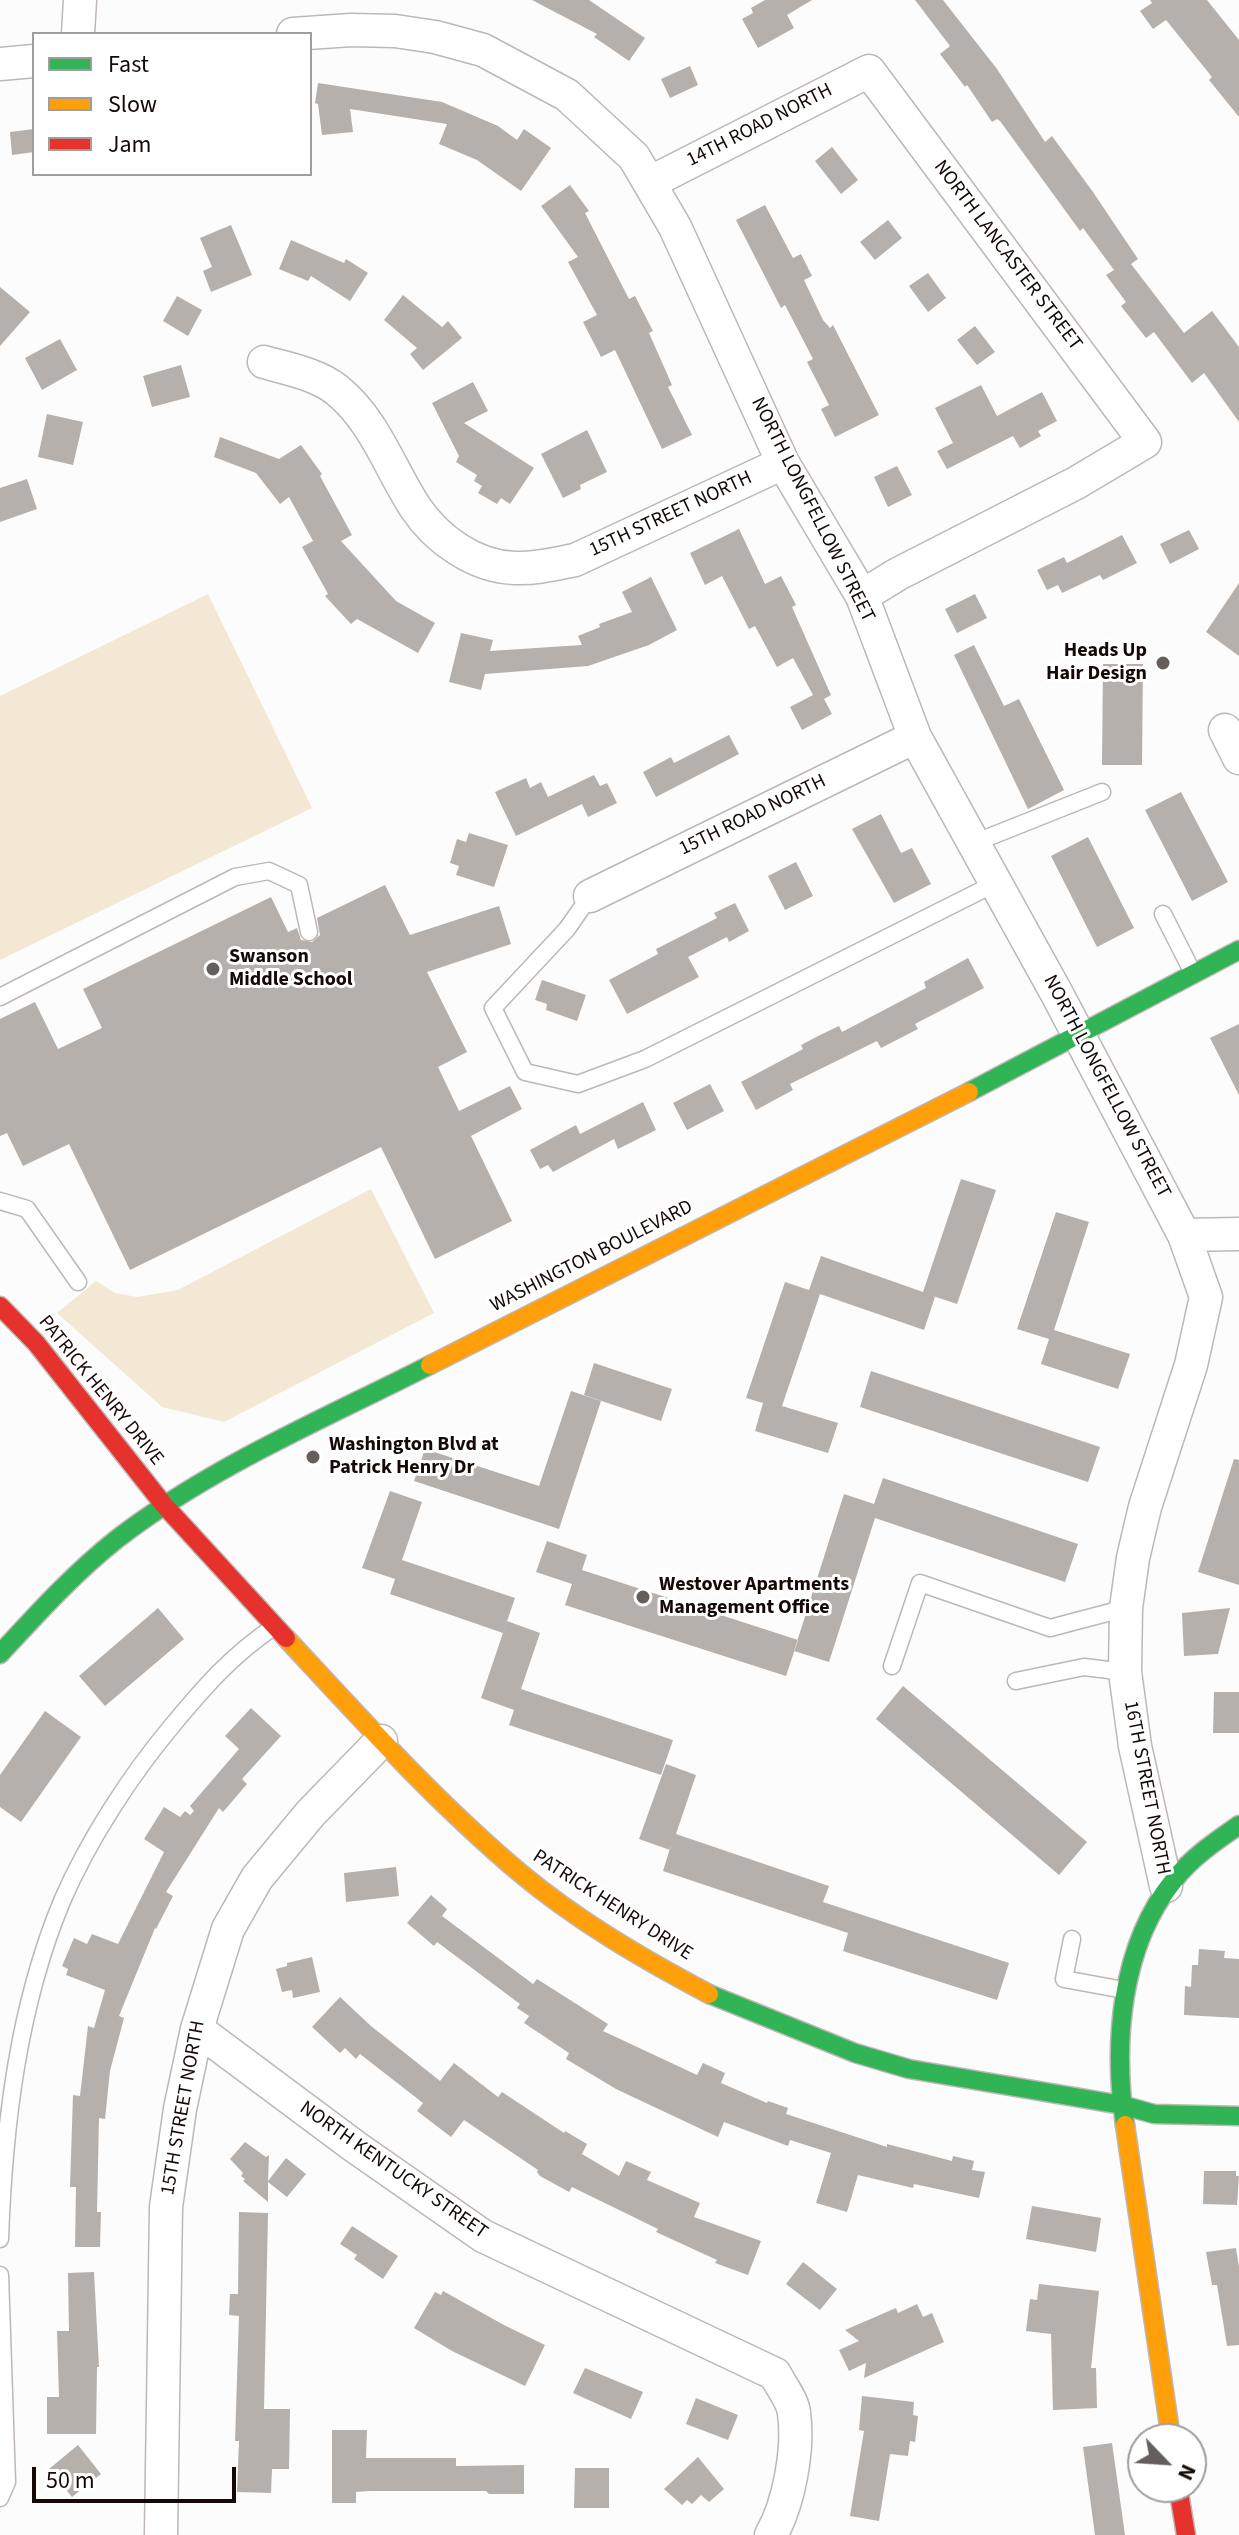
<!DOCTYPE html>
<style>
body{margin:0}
#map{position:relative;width:1239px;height:2535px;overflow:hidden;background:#fcfcfc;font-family:"Source Sans 3",sans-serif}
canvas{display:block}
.legend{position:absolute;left:32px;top:32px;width:280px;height:144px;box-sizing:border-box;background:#fff;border:2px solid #a19d9c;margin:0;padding:10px 14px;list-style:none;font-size:24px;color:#150907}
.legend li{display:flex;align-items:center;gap:16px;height:40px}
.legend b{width:40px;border:2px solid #a19d9c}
.north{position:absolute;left:1127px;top:2423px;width:80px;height:80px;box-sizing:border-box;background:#fff;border:2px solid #a19d9c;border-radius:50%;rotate:115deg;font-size:22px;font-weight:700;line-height:32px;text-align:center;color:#150907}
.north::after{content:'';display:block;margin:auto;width:28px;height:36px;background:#665e5d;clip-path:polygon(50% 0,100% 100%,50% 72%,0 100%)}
.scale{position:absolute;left:32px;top:2467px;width:204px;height:36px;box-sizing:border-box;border:4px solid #150907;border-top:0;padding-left:10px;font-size:24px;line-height:28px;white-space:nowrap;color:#150907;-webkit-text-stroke:6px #fff;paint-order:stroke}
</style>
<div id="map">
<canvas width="1239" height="2535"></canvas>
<ul class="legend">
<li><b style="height:10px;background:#30b455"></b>Fast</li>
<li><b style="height:10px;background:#ff9f0a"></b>Slow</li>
<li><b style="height:10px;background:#e5322d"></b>Jam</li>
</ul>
<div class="north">N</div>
<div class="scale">50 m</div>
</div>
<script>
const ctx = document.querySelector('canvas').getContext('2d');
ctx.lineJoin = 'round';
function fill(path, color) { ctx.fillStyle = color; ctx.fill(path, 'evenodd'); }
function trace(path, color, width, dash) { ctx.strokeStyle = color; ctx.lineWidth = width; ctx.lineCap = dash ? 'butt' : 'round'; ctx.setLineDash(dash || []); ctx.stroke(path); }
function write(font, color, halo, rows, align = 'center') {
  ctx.font = font + ' "Source Sans 3",sans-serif'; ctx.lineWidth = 6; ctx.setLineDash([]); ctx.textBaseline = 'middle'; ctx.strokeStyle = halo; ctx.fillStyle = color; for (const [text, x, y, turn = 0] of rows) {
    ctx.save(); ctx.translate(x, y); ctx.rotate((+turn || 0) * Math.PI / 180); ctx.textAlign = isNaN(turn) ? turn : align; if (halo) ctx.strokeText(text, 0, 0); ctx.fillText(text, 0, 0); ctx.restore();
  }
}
const green = new Path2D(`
 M208 594 312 808 0 960V696Z
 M371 1189 434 1313 224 1422 162 1407 57 1313 96 1281 115 1293 137 1297 178 1290Z`);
const building = new Path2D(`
 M532 0H589L645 38 629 61 594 37 597 34Z
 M765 0H812L787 15 794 28 758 48 742 19 753 13 751 8Z
 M915 0H943L997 69 1045 142 1052 136 1093 192 1138 259 1131 264 1184 333 1212 311 1239 347V422L1204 373 1192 383 1154 332 1146 338 1121 306 1126 302 1106 275 1114 270 1083 228 1080 231 1000 121 997 119 992 122 967 85 965 87 940 54 950 46Z
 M1150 0H1207L1239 40V117L1209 80 1212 77 1166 20 1153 29 1140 11 1152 3Z
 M690 66 698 85 670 98 661 79Z
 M318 83 442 102 498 126 517 140 524 129 551 148 521 191 477 160 439 144 447 124 350 109 353 132 322 135 318 104 315 103Z
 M34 129V152L12 155 10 132Z
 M832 147 858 180 841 194 815 161Z
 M570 185 589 211 585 213 629 299 635 296 653 331 649 333 672 385 668 387 692 435 662 449 615 350 601 357 583 322 597 315 568 262 578 257 541 206Z
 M765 205 793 258 801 254 812 276 804 280 823 320 830 328 833 325 879 415 835 437 821 409 829 405 807 362 813 359 785 305 781 308 736 220Z
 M888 220 902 238 875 260 860 242Z
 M231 225 252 275 211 292 203 271 212 267 200 238Z
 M291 240 344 263 346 259 368 273 350 301 311 276 308 281 279 269Z
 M928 273 946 298 928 312 909 286Z
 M0 287 30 312 0 346Z
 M403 295 442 327 448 321 462 338 423 370 410 354 417 348 384 320Z
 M177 296 202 310 188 336 163 321Z
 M975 326 995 352 977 365 957 340Z
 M60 339 77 370 42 390 25 358Z
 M181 365 190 397 152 407 143 376Z
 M473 382 488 411 464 423 534 468 510 504 501 498 497 504 478 493 482 486 474 481 477 475 456 462 459 456 432 403Z
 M981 385 997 416 1042 392 1057 421 1038 431 1041 436 1020 448 1013 436 947 469 937 451 953 443 935 408Z
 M47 414 83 422 73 465 38 457Z
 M587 430 607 472 580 485 581 489 563 498 541 454Z
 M220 437 279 459 301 445 322 474 320 476 352 535 341 541 396 601 435 623 418 653 357 619 351 624 325 596 328 594 302 547 313 541 289 497 280 504 256 473 214 457Z
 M897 466 912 495 888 507 874 477Z
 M27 479 37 509 0 522V488Z
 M739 529 765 584 781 576 796 605 792 607 831 695 824 699 832 714 802 730 790 707 813 695 793 658 777 667 755 626 749 629 722 576 705 585 690 553Z
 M1189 530 1199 549 1170 564 1160 544Z
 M1122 535 1137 563 1103 580 1100 575 1062 593 1058 585 1047 590 1037 570 1064 557 1067 563Z
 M651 577 677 630 649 645 588 666 485 674 481 690 449 682 461 633 493 640 490 651 582 645 578 636 600 627 599 624 632 612 622 592Z
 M1239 583V656L1206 632Z
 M975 594 987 618 957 633 945 609Z
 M974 645 1004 706 1019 699 1064 790 1028 809 954 655Z
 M1103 664H1143L1142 765H1102Z
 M729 735 739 754 656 797 643 772 671 757 674 763Z
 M594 775 600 786 607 783 617 803 588 817 582 804 516 836 495 792 526 778 530 788 541 782 548 797Z
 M1181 792 1228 882 1192 901 1145 810Z
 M881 814 901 853 912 848 931 884 894 903 852 829Z
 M469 833 508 845 494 887 456 875 459 866 450 863 457 839 466 842Z
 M1088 837 1134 928 1097 947 1051 856Z
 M796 862 813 896 785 910 768 876Z
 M385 885 410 935 499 906 511 944 427 972 467 1052 438 1067 459 1111 510 1086 522 1109 471 1136 512 1221 435 1259 381 1147 130 1270 69 1144 23 1166 7 1133 0 1136V1019L35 1002 58 1049 102 1028 83 989 271 897 288 932 297 928 301 940 312 942 320 935 317 918Z
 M735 903 749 931 729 942 727 937 688 957 699 977 627 1014 609 980 658 954 656 949 717 918 714 913Z
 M968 958 984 988 915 1024 918 1029 881 1048 877 1041 790 1084 793 1090 756 1110 741 1082 803 1049 801 1045 820 1035 839 1026 842 1032 926 988 924 982Z
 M542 980 586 995 577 1021 546 1010 547 1004 535 1000Z
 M1239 1024V1095L1210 1038Z
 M710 1084 724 1111 687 1130 673 1103Z
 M643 1102 656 1130 618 1149 614 1139 553 1172 548 1165 540 1169 530 1150 576 1125 580 1134Z
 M961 1179 996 1190 957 1304 933 1296 935 1297 924 1330 820 1294 782 1406 838 1423 828 1453 755 1431 763 1403 746 1398 785 1282 809 1290 821 1256 923 1292Z
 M1056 1212 1089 1222 1054 1330 1130 1354 1118 1389 1041 1364 1049 1339 1017 1329Z
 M594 1363 672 1389 661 1421 584 1395Z
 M871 1371 1100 1447 1088 1482 860 1407Z
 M571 1391 601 1401 559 1529 414 1481 425 1449 539 1486Z
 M1234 1459 1239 1460V1585L1198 1572Z
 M883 1478 1078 1544 1065 1582 875 1518 829 1662 794 1651 844 1494 874 1504Z
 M390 1491 422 1502 402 1560 515 1598 503 1633 390 1594 395 1579 362 1568Z
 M547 1541 587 1555 582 1570 798 1640 786 1676 565 1605 572 1584 536 1572Z
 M158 1608 184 1639 105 1706 79 1676Z
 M1230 1608 1218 1654 1184 1656 1182 1613Z
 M507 1621 540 1633 521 1689 673 1740 661 1775 509 1725 514 1710 481 1698Z
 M903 1686 1087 1842 1059 1875 876 1719Z
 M1214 1692H1239V1733H1213Z
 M251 1708 281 1736 242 1779 247 1784 223 1812 219 1808 166 1892 173 1896 156 1929 155 1928 119 2016 124 2018 110 2071 105 2119 99 2118 97 2212H101L100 2247H75L76 2187H70L73 2095 80 2096 88 2026 94 2028 105 1990 66 1975 68 1969 62 1966 74 1938 87 1944 92 1934 118 1944 164 1852 144 1839 164 1807 180 1817 185 1811 190 1815 194 1811 190 1806 239 1749 225 1736Z
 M45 1711 81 1737 21 1822 0 1807V1775Z
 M666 1764 696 1775 676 1834 829 1886 823 1902 1009 1963 997 2000 843 1951 848 1933 663 1871 671 1845 670 1850 639 1839Z
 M396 1867 399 1896 346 1902 344 1873Z
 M431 1895 447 1909 442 1916 533 1984 537 1979 608 2024 603 2031 697 2075 703 2063 725 2073 721 2083 767 2103 768 2101 788 2108 786 2114 887 2147V2144L952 2161 953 2156 974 2161 972 2170 985 2172 979 2198 914 2184 913 2188 858 2175 847 2212 816 2203 831 2153 790 2140 788 2146 724 2122 718 2137 616 2089 566 2059 569 2053 524 2023 529 2016 517 2008 520 2004 437 1942 434 1946 407 1923Z
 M1199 1949 1225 1951 1224 1958 1239 1959V2018L1184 2015 1185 1986 1191 1987 1192 1965H1198Z
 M312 1957 320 1992 293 1998 292 1990 282 1992 276 1969 287 1966V1963Z
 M340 1997 371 2026 440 2081 454 2063 498 2097 502 2092 564 2133 565 2131 587 2144 582 2154 619 2176 626 2161 651 2172 647 2180 700 2203 694 2217 761 2241 748 2275 715 2263 717 2260 656 2232 658 2229 572 2187 569 2192 540 2176 537 2172 538 2170 464 2120 451 2137 417 2111 423 2103 360 2054 356 2059 345 2048 340 2053 312 2027Z
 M245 2142 266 2157 269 2155 268 2181 286 2158 306 2174 287 2197 268 2182V2202L243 2181 245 2179 241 2176 243 2173 230 2159Z
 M1204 2171H1236V2176H1239L1237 2205 1203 2204Z
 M1032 2206 1101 2218 1096 2252 1026 2239Z
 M239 2212 268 2213 264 2409H290L289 2469H272L271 2493 237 2492 239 2441H235L239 2316 229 2315 230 2294H238Z
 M352 2226 398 2256 383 2279 354 2259 357 2255 340 2244Z
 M1236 2248 1239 2267V2345L1227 2346 1217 2285H1212L1206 2252Z
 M803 2262 837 2289 820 2310 786 2284Z
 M94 2272 99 2367H97L96 2434H47V2397H59L57 2331H69L68 2273Z
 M1039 2284 1099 2291 1091 2368H1096L1097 2408 1053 2410 1051 2334 1026 2331 1030 2299 1037 2300Z
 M443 2291 504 2325 545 2345 525 2386 452 2351 414 2328 435 2292 441 2295Z
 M917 2304 923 2317 932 2313 944 2342 864 2378 866 2363 849 2371 839 2350 859 2341 845 2330 896 2308 898 2313Z
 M585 2368 643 2392 631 2419 573 2393Z
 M862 2396 914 2402 913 2415 918 2416 915 2442 910 2441 908 2456 890 2454 879 2521 850 2516 864 2431 859 2430Z
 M696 2398 738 2415 728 2440 686 2424Z
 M332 2430H367L366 2458H456V2466L524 2465V2494H489L486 2491H369L356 2492V2503H332Z
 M1112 2443 1125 2535H1095L1083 2447Z
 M78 2445 101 2474 72 2497 49 2469Z
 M698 2457 724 2489 709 2502 701 2495 692 2504 687 2500 682 2505 664 2489Z
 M575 2468H609V2508H574Z`);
const lane = new Path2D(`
 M974 843 1102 792
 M590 896 567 929 493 1008 525 1072 578 1084 645 1059 996 883
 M1163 914 1193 973
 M0 997 235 877 269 871 299 885 309 932
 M0 1201 27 1209 78 1282
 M892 1666 920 1583 1050 1628 1126 1608
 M1016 1681 1084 1667 1125 1672
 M1072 1939 1064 1979 1124 1990
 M0 2239C4 2125 18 2007 62 1901 88 1841 130 1776 171 1727 205 1686 231 1656 275 1626
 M0 2275 7 2482 0 2498`);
const street = new Path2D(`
 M78 34 80 0
 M293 34 351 30 395 31 435 37 483 50 567 95 634 157 675 227 783 463 862 596 915 737 1057 994 1184 1235 1239 1234
 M0 64 34 61
 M651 182 869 71 1145 442 1076 483 898 574 862 596
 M264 362C288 369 317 374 337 390 375 421 389 467 415 507 436 539 475 567 515 568 536 569 555 564 575 560L783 463
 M1225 730 1239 758
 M590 896 915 737
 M1166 1886 1135 1746 1125 1672 1126 1608 1133 1558 1145 1507 1191 1365 1206 1297 1184 1235
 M197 2029 354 2146 483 2236 775 2374C781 2386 793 2401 794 2413 799 2449 789 2504 771 2535
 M161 2535 166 2207 180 2109 197 2029 228 1929 257 1878 310 1814 381 1741`);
const fast = new Path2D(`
 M969 1092 1239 950
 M0 1654C37 1614 74 1573 117 1539 212 1466 324 1419 430 1365
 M709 1994 855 2053 909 2069 1122 2105 1154 2114 1239 2116
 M1125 2125C1113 2044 1120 1946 1174 1880 1192 1857 1216 1841 1239 1825`);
const slow = new Path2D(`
 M430 1365 969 1092
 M286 1638C361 1719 435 1801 519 1872 576 1920 643 1959 709 1994
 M1125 2125 1171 2439`);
const jam = new Path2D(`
 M0 1306 36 1343 164 1505 286 1638
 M1178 2487 1186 2535`);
const markers = [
 [1163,663,8,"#665e5d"],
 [213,969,8,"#665e5d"],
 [313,1457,8,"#665e5d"],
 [643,1597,8,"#665e5d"]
];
const streetNames = [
 ["14TH ROAD NORTH",760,126,-27],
 ["NORTH LANCASTER STREET",1007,256,53],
 ["NORTH LONGFELLOW STREET",812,510,63],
 ["15TH STREET NORTH",671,515,-25],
 ["15TH ROAD NORTH",753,816,-26],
 ["NORTH LONGFELLOW STREET",1106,1087,62],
 ["WASHINGTON BOULEVARD",592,1257,-27],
 ["PATRICK HENRY DRIVE",100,1391,51],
 ["16TH STREET NORTH",1146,1788,79],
 ["PATRICK HENRY DRIVE",612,1906,33],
 ["15TH STREET NORTH",184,2108,-80],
 ["NORTH KENTUCKY STREET",393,2171,35]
];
const poiNames = [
 ["Heads Up",1147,652,"right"],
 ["Hair Design",1147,675,"right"],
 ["Swanson",229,958],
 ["Middle School",229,981],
 ["Washington Blvd at",329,1446],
 ["Patrick Henry Dr",329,1469],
 ["Westover Apartments",659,1586],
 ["Management Office",659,1609]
];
fill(green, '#f3e8d4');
fill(building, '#b6b0ac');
trace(lane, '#beb7b6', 19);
trace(street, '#beb7b6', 35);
trace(fast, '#beb7b6', 21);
trace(slow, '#beb7b6', 21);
trace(jam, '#beb7b6', 21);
trace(lane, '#fff', 16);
trace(street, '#fff', 32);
trace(fast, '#30b455', 18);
trace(slow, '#ff9f0a', 18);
trace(jam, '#e5322d', 18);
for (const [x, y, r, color] of markers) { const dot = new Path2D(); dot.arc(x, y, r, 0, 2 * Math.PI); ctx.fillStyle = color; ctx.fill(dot); trace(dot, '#fff', 3); }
write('20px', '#150907', '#fff', streetNames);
write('bold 20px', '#150907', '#fff', poiNames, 'left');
</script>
